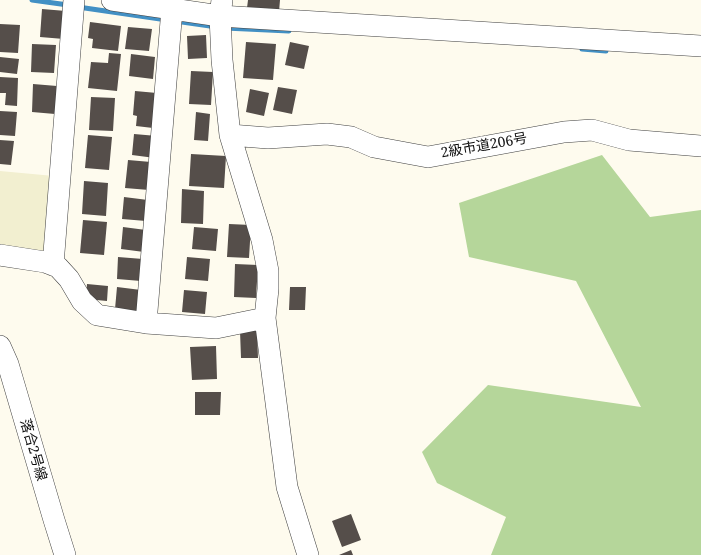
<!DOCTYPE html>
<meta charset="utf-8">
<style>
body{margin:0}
canvas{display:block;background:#fefbee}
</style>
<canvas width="701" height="555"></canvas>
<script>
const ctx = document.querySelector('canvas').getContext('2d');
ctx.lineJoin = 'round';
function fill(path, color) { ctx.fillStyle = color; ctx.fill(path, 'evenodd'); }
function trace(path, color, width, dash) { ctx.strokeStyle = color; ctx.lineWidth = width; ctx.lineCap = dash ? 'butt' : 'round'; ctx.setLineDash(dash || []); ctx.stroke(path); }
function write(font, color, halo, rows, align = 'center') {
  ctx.font = font + ' "Noto Serif","Noto Sans JP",serif'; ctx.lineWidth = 4; ctx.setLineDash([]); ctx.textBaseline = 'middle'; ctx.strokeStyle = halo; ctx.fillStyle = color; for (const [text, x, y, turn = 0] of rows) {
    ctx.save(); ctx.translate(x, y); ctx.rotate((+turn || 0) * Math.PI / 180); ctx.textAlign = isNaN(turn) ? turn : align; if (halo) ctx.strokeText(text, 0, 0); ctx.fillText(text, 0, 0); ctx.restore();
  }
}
const farmland = new Path2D(`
 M0 171 54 176 48 251 39 255 0 248Z`);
const forest = new Path2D(`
 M602 155 650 217 701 210V555H491L506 517 437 483 422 452 488 385 641 407 576 281 469 257 459 203Z`);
const stream = new Path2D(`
 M32 0 68 5
 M78 7 167 20
 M175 21 217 27
 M225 28 289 31
 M582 49 606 51`);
const building = new Path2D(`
 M248 0H280L279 12 247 8Z
 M42 9 66 11 64 39 40 37Z
 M90 22 121 26 118 51 92 48 93 39 88 38Z
 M0 24 20 25 18 53 0 52Z
 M128 27 152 29 149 51 125 49Z
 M206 35 207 58 188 59 187 36Z
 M246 42 276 44 273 80 243 78Z
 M290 42 309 46 304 69 285 65Z
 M32 44 56 45 54 73 31 72Z
 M109 53 121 54 117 91 88 88 91 62 108 63Z
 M131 54 155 57 153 79 129 76Z
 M0 57 19 59 17 74 0 72Z
 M191 71 213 72 211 105 189 104Z
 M0 77 18 78 17 106 5 105 6 93H0Z
 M33 84 57 86 55 114 32 112Z
 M278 87 297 90 292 114 273 110Z
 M250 89 269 93 264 116 246 112Z
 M135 91 157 93 153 128 136 126 137 116 133 115Z
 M91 97 115 98 113 131 89 130Z
 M0 111 17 112 15 136 0 135Z
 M196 112 210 114 208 141 194 140Z
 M134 134 157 136 155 158 132 155Z
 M88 135 112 137 109 170 85 168Z
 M0 140 14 141 11 165 0 164Z
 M191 154 226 156 224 188 189 186Z
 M128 160 151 162 149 190 125 188Z
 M84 181 108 183 106 216 82 214Z
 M182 189 204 191 203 224 181 223Z
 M124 197 148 200 146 221 122 219Z
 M83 220 107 222 104 255 80 253Z
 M229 224 251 225 249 258 227 257Z
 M123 227 146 230 144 252 121 249Z
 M194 227 218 229 216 251 192 249Z
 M118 257 143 259 141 281 117 279Z
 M187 257 210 259 208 281 185 279Z
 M235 264 258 265 256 298 234 297Z
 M87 284 108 286 107 301 86 299Z
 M117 287 141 290 139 312 115 309Z
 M290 287H306L305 310H289Z
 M184 290 207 292 205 314 182 312Z
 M257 330 258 358H241L240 331Z
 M216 346 217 379 192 380 190 347Z
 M195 392H221L220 415H195Z
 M351 514 361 540 342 547 332 521Z
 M351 550 353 555H339Z`);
const minor = new Path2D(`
 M112 0 220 16 701 46
 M222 0 220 16 222 60 230 135 262 240 268 271V289L265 318 287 487 308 555
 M230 135 268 138 327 134 351 137 374 147 428 157 564 132 592 130 629 140 701 146
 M0 255 45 262 58 267 69 279 82 301 97 315 146 323 216 328 265 318
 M53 265 74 0
 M146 323 172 9
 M0 346 8 364 54 520 65 555`);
const streetNames = [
 ["2級市道206号",484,146,-10],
 ["落合2号線",33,450,74]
];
fill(farmland, '#f2efd0');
fill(forest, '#b5d69a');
trace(stream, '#4290c4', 5);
fill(building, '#554e4a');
trace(minor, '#404040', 22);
trace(minor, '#fff', 21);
write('14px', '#0d0d0d', '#fff', streetNames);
</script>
